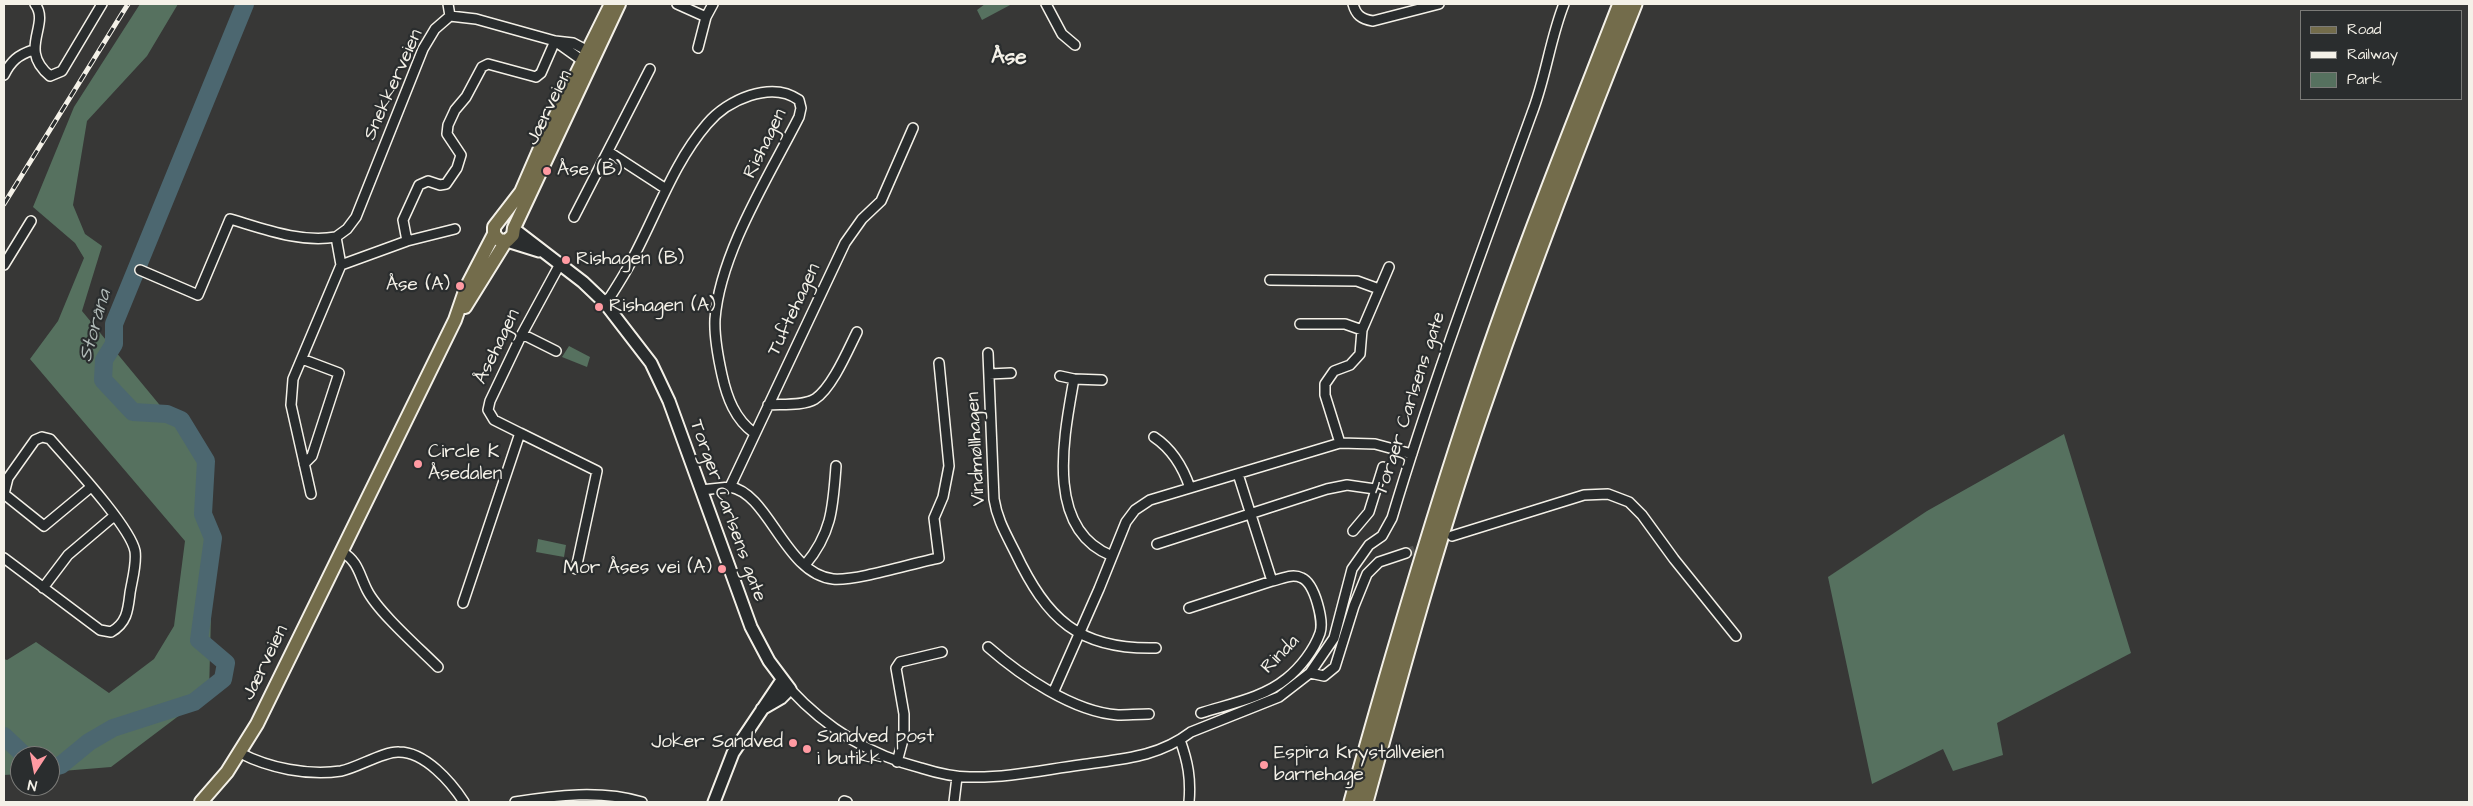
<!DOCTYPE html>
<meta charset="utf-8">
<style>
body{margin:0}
#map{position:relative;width:2473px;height:806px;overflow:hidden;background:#373736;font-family:"Architects Daughter",sans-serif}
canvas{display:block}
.frame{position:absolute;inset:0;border:5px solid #f4f1e8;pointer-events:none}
.legend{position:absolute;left:2300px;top:10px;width:162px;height:90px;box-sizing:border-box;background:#2a2d2e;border:1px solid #7b7b78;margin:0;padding:6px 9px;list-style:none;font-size:15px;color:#f4f1e8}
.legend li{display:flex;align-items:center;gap:10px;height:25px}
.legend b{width:25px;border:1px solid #7b7b78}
.north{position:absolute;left:10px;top:746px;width:50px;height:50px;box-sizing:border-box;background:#2a2d2e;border:1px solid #7b7b78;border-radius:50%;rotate:191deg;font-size:14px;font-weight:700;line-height:20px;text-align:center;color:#f4f1e8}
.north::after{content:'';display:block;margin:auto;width:18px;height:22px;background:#ff9aa2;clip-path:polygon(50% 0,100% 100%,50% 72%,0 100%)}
</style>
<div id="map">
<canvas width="2473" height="806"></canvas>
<div class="frame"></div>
<ul class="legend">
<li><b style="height:6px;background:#736c4b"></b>Road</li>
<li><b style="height:6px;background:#f4f1e8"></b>Railway</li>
<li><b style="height:14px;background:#56715f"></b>Park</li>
</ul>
<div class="north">N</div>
</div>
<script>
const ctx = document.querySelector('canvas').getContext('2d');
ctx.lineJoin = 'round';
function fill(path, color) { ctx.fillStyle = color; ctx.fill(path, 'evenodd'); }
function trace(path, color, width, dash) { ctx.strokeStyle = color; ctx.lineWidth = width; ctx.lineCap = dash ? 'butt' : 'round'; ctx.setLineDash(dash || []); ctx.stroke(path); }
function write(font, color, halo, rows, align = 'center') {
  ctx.font = font + ' "Architects Daughter",sans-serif'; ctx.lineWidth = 4.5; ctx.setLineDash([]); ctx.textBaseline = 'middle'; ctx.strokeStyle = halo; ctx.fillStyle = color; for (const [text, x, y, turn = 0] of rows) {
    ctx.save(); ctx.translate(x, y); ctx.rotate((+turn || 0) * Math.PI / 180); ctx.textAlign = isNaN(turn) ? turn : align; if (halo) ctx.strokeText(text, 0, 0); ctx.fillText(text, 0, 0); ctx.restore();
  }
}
const green = new Path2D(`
 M140 4H178L147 56 87 121 73 205 85 234 102 246 82 311 206 461 204 493 213 538 209 693 111 767 50 772V756H20V774L4 775V659L7 660 36 642 109 693 154 659 174 626 185 541 30 359 58 321 84 258 75 243 33 207 74 107Z
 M985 4H1012L982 20 977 10Z
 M569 346 590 357 587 367 562 357Z
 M2064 434 2131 653 1997 723 2003 755 1953 771 1943 749 1872 784 1828 577 1927 511Z
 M538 539 566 545 564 557 536 552Z`);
const river = new Path2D(`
 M4 736 25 756
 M50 768 61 765 89 742 113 728 194 702 223 679 226 663 199 640 213 538 203 514 206 461 181 420 167 414 133 412 103 380 104 360 114 344V324L245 4`);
const streetTunnel = new Path2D(`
 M1406 553 1428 545`);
const street = new Path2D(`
 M35 4C51 25 17 49 50 76L62 71 102 4
 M448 4 450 16
 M677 4 706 17
 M1046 4 1062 34 1075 45
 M1353 4C1356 15 1361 19 1373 21L1439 4
 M698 48 706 17 713 4
 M4 75C11 61 18 55 33 50
 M609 152 666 189
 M574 217 650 69
 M407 241 403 220 419 185 428 181 440 185 446 184 457 168 461 155 447 134 448 125 455 110 466 97 482 67 488 64 536 77 541 73 555 41
 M4 265 31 221
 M341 265 407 241 455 229
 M140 270 198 295 230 219C264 229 300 243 336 237
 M1270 280 1357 281 1379 289
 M604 302 610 297C619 283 628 269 635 254 658 210 675 161 707 124 727 100 771 80 799 100L801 108 799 117C769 176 720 253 715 319 714 338 718 357 722 375 727 398 735 419 754 433
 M1300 324H1345L1362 330
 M522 334 556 351
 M988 353 994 499C997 519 1006 534 1015 552 1047 619 1078 650 1156 648
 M302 359 339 373 312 456 304 464
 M989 374 1011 373
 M1060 376 1074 379
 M1102 380 1074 379C1064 436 1044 529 1112 556
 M768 405C782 404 803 406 815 399 832 388 848 350 857 332
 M520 433 597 471 576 569
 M1154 437C1172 449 1183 467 1190 488
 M1340 443 1325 395V384L1334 371 1350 365 1360 354 1362 330 1389 267
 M730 487C769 493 785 574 833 579 857 581 913 563 939 558L934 518 943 497 949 466 939 363
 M701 490 730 487 845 243 862 219 881 201 913 128
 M311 494 291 405 293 379 341 265 336 237 347 229 356 217 423 49 435 29 450 16 476 19 555 41 573 43 588 51 593 61H583L555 41
 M1353 531 1369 512 1383 467
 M1452 536 1584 495 1608 494 1629 502 1642 515 1674 559 1736 636
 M1157 544 1327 489 1347 485 1375 489
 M342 552C358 561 359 574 367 590 378 612 419 648 438 667
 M4 558 100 630 111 632C127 623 128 610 130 593 132 580 137 564 135 551 130 526 69 461 50 439L42 437 35 440 8 478 4 494 44 526 91 487
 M805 565C832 533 833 507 836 466
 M43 588 68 555 114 516
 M463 603 520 433 494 420 488 410 490 401 522 334 560 264
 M1189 608 1272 581
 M988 647C1020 675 1073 712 1118 715 1128 715 1138 714 1149 714
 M1310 673 1324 676 1335 667 1354 606 1367 574 1379 562 1406 553
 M790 689C827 729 869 755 921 768 937 773 953 777 970 777 1007 778 1043 770 1080 765 1120 759 1157 758 1191 732L1279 697 1310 673 1334 638 1352 569 1369 545 1382 536 1392 518C1433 381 1483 248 1532 113 1546 77 1550 39 1564 4
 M1053 693 1099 589 1126 522 1135 510 1150 500 1340 443 1375 444 1412 454
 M1201 713C1229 704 1263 698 1286 679 1300 668 1314 650 1320 633 1324 621 1315 584 1302 578 1292 573 1282 579 1272 581L1238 474
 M1180 740C1188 762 1191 779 1189 802
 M240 753C269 768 308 776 341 771 357 768 384 751 399 752 425 752 451 782 464 802
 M897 762 904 736V714L896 668 900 662 942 652
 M844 801 847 802
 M515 802C556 795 602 790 642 802
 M954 802 957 777`);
const secondary = new Path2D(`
 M514 229 583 282 604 302 651 363 669 401 751 627 769 661 790 689 781 698 762 709
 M507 241 539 251
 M714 802 733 753 782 680`);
const primary = new Path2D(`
 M611 4 544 139 521 192 494 227V234L499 240 507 241 513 235 514 228 619 4
 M465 307 506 241
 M201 802 227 772 257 724 455 320 466 288 494 234`);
const highway = new Path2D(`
 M1352 802C1391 662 1432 522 1478 385 1521 256 1572 130 1621 4
 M1365 802C1403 663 1441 524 1489 388 1534 259 1583 131 1634 4`);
const rail = new Path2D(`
 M4 204 128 4`);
const markers = [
 [547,171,5,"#ff9aa2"],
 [566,260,5,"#ff9aa2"],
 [460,286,5,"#ff9aa2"],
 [599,307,5,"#ff9aa2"],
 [418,464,5,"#ff9aa2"],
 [722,569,5,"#ff9aa2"],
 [793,743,5,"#ff9aa2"],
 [807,749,5,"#ff9aa2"],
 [1264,765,5,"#ff9aa2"]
];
const streetNames = [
 ["Snekkerveien",394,85,-66],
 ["Jærveien",550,108,-64],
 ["Rishagen",766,144,-64],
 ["Tuftehagen",795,310,-65],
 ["Åsehagen",498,347,-64],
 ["Torger Carlsens gate",1411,404,-72],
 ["Vindmøllhagen",977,449,-93],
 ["Torger Carlsens gate",727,511,70],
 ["Rinda",1281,655,-46],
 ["Jærveien",266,663,-64]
];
const poiNames = [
 ["Åse (B)",557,171],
 ["Rishagen (B)",576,260],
 ["Åse (A)",450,286,"right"],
 ["Rishagen (A)",609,307],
 ["Circle K",428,453],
 ["Åsedalen",428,475],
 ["Mor Åses vei (A)",712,569,"right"],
 ["Sandved post",817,738],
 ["i butikk",817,760],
 ["Joker Sandved",783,743,"right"],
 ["Espira Krystallveien",1274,754],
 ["barnehage",1274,776]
];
const waterNames = [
 ["Storåna",96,326,-74]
];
const quarterNames = [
 ["Åse",1009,59]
];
fill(green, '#56715f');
trace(river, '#4c6770', 18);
trace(streetTunnel, '#535351', 9, [9, 4.5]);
trace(street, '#f4f1e8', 12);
trace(secondary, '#f4f1e8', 15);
trace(primary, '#f4f1e8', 16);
trace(highway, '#f4f1e8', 19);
trace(street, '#2a2d2e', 9);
trace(secondary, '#2a2d2e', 11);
trace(primary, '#736c4b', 12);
trace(highway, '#736c4b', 15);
trace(rail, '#f4f1e8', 5);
trace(rail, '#2a2d2e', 3, [9]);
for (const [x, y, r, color] of markers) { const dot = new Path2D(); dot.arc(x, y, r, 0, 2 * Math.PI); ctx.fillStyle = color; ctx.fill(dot); trace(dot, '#2a2d2e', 2); }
write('19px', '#f4f1e8', '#2a2d2e', streetNames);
write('19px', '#f4f1e8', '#2a2d2e', poiNames, 'left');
write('italic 20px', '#b1bab8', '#2a2d2e', waterNames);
write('bold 21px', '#f4f1e8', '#2a2d2e', quarterNames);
</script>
